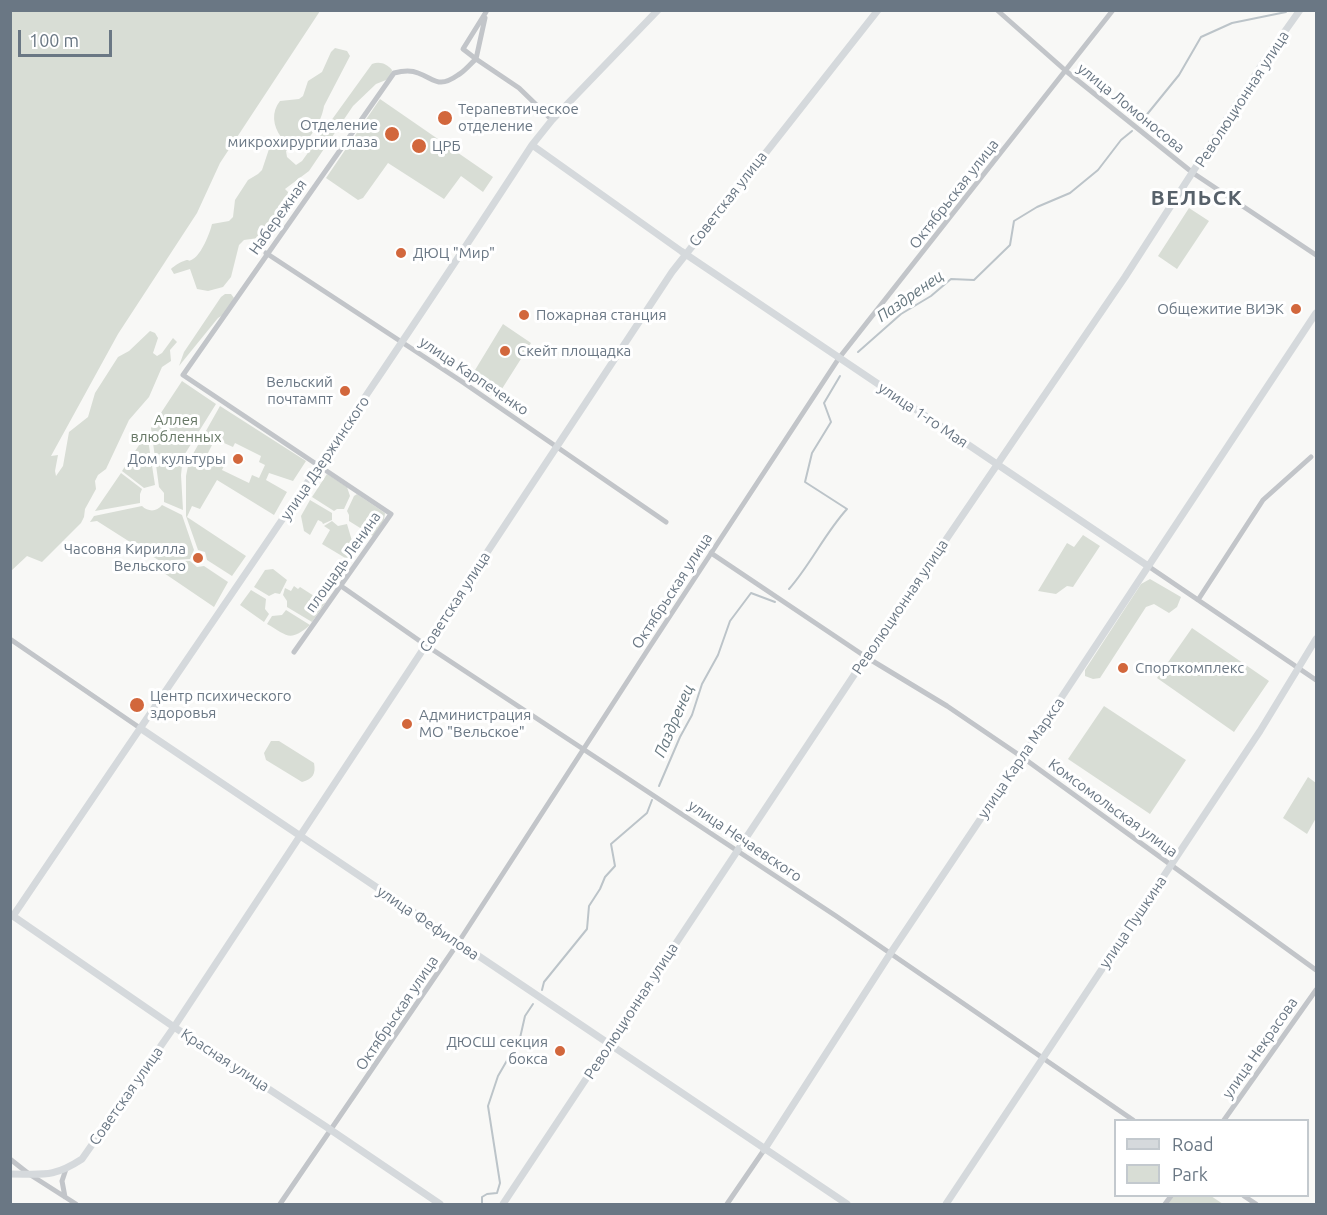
<!DOCTYPE html>
<meta charset="utf-8">
<style>
body{margin:0}
#map{position:relative;width:1327px;height:1215px;overflow:hidden;background:#f8f8f6;font-family:Ubuntu,sans-serif}
canvas{display:block}
.frame{position:absolute;inset:0;border:12px solid #6a7784;pointer-events:none}
.legend{position:absolute;left:1114px;top:1119px;width:195px;height:78px;box-sizing:border-box;background:#fff;border:2px solid #c3c9ce;margin:0;padding:8px 10px;list-style:none;font-size:18px;color:#6a7784}
.legend li{display:flex;align-items:center;gap:12px;height:30px}
.legend b{width:30px;border:2px solid #c3c9ce}
.scale{position:absolute;left:18px;top:30px;width:94px;height:27px;box-sizing:border-box;border:3px solid #6a7784;border-top:0;padding-left:8px;font-size:18px;line-height:21px;white-space:nowrap;color:#6a7784;-webkit-text-stroke:4px #fff;paint-order:stroke}
</style>
<div id="map">
<canvas width="1327" height="1215"></canvas>
<div class="frame"></div>
<ul class="legend">
<li><b style="height:8px;background:#d5d9dc"></b>Road</li>
<li><b style="height:16px;background:#d8ddd5"></b>Park</li>
</ul>
<div class="scale">100 m</div>
</div>
<script>
const ctx = document.querySelector('canvas').getContext('2d');
ctx.lineJoin = 'round';
function fill(path, color) { ctx.fillStyle = color; ctx.fill(path, 'evenodd'); }
function trace(path, color, width, dash) { ctx.strokeStyle = color; ctx.lineWidth = width; ctx.lineCap = dash ? 'butt' : 'round'; ctx.setLineDash(dash || []); ctx.stroke(path); }
function write(font, color, halo, rows, align = 'center') {
  ctx.font = font + ' Ubuntu,sans-serif'; ctx.lineWidth = 6; ctx.setLineDash([]); ctx.textBaseline = 'middle'; ctx.strokeStyle = halo; ctx.fillStyle = color; for (const [text, x, y, turn = 0] of rows) {
    ctx.save(); ctx.translate(x, y); ctx.rotate((+turn || 0) * Math.PI / 180); ctx.textAlign = isNaN(turn) ? turn : align; if (halo) ctx.strokeText(text, 0, 0); ctx.fillText(text, 0, 0); ctx.restore();
  }
}
const green = new Path2D(`
 M11 10 320 11 220 163 197 213 118 334 51 456 58 455 55 471 56 476 63 466 69 432 88 417 95 393 118 357 129 351 150 331 155 333 158 338 153 353 157 356 162 353 173 338 177 342 170 350 171 361 162 367 149 397 129 420 106 469 98 475 95 481 96 489 85 509 84 517 81 523 42 562 27 556 11 571Z
 M335 48 347 51 350 56 324 106C322 119 313 138 300 144 294 146 291 146 286 151L287 157 296 165 302 161 372 64C380 61 387 64 392 70L391 76 386 80 376 84 353 106 309 171 285 189 289 193 295 195 297 200 272 236 244 240 239 245 231 277 223 287 208 291 197 289 190 269 174 274 171 269C174 266 180 262 184 261 190 258 187 263 193 259 201 255 210 233 212 224L229 221 233 217 235 200 248 180 258 174 262 170 269 149 281 137C273 126 271 112 280 101L299 99 303 96 308 81 322 72 331 52Z
 M380 99 493 177 483 192 461 176 444 199 388 163 363 198 358 200 326 178Z
 M1189 208 1209 221 1177 269 1158 256Z
 M225 294H231L234 298 228 312 218 318 179 366 184 352 221 297Z
 M503 324 531 343 500 392 472 375Z
 M182 381 216 404 183 457 181 475 183 510 164 502V493L159 487 151 428Z
 M220 406 306 461 293 481 269 473 266 480 287 492 274 515 217 480 200 509 192 506 187 517 246 556 232 576 207 560 205 552 198 550 186 516V476L189 461ZM215 439 233 447 235 443 261 456 259 462 265 465 259 478 252 475 249 483 222 470 225 464 207 455Z
 M147 433 155 485 144 488 122 471Z
 M121 473 142 489 140 494V503L95 511Z
 M327 474 347 487 350 496 344 509H337L334 511 312 497Z
 M357 494 385 513 384 520 373 536 349 521V515L347 511 354 496Z
 M310 500 332 513V520L323 524 322 522 318 520 310 535 304 531 301 516Z
 M162 505 182 515 194 550 190 559 173 560 163 563 97 521 90 522 94 516 142 506C148 512 157 512 162 505Z
 M332 521 338 526 347 524 352 541V562L322 544 330 530 324 526Z
 M1083 535 1100 546 1073 587 1067 586 1056 594 1038 591 1067 543 1074 547Z
 M182 561H190L197 567 204 566 228 582 214 607 161 571 170 564Z
 M273 569 287 580 280 594 275 593 269 596 254 587 265 570Z
 M1150 579 1181 597 1177 607 1169 613 1154 604 1146 607 1100 678 1093 679 1085 676V670L1141 584Z
 M294 586 298 589 300 587 325 603 312 622 287 607V601L283 595 285 588 291 591Z
 M251 590 266 599 265 609 269 614 264 622 240 605Z
 M286 610 310 625C289 643 287 635 267 624L272 616 282 615Z
 M1192 628 1269 681 1234 732 1157 678Z
 M1104 706 1186 760 1150 814 1068 759Z
 M271 741H279L314 763C316 774 313 779 302 782L266 760 264 753Z
 M1308 777 1316 783V818L1307 834 1283 818Z
 M1171 1196H1211L1223 1204H1165Z`);
const stream = new Path2D(`
 M1140 123 1179 75 1201 37 1232 23 1286 12
 M858 352 901 314 931 296 951 279 974 280 1010 245 1014 221 1037 207 1070 193 1098 170 1121 140 1132 131
 M789 589C811 564 825 533 847 509L805 482 812 453 831 422 824 403 840 376
 M659 786 680 737 692 715 702 684 718 655 730 621 751 593 775 602
 M542 990 544 982 587 929 589 906 600 889 605 877 615 866 611 844 647 813 652 800
 M482 1204V1197L487 1194 497 1193 500 1183 488 1106 498 1076 520 1038 525 1016 533 1004`);
const street = new Path2D(`
 M997 10 1066 71 1193 173 1316 255
 M485 18 476 59 519 88 552 120
 M266 253 461 381 666 522
 M711 553 866 657 947 706 1022 757 1316 970
 M1148 566 1316 680
 M341 586 427 646 836 916 1133 1120
 M1198 600 1263 500 1311 457
 M10 639 140 728
 M294 652 391 514 183 375 394 73C402 71 411 70 418 73 435 79 438 89 458 75 465 71 470 64 476 59L463 49 486 12
 M1224 1120 1316 990
 M10 1159 29 1174 76 1204
 M1244 1196 1256 1204
 M65 1197 62 1181 66 1169
 M280 1204 458 943 647 651 839 358 1113 10
 M727 1204 764 1150
 M1165 1204 1171 1196`);
const secondary = new Path2D(`
 M532 145 681 251 1148 566
 M140 728 847 1204
 M764 1150 890 954 1022 757 1316 313
 M10 1174C43 1174 53 1178 82 1159L174 1027 672 272 878 10
 M440 1204 325 1126 174 1027 13 916C186 659 363 405 532 145L552 120 658 10
 M503 1204 866 657 1125 277 1268 55 1300 10
 M946 1204 1260 731 1316 639`);
const markers = [
 [445,118,8,"#d2673c"],
 [392,134,8,"#d2673c"],
 [419,146,8,"#d2673c"],
 [401,253,6,"#d2673c"],
 [1296,309,6,"#d2673c"],
 [524,315,6,"#d2673c"],
 [505,351,6,"#d2673c"],
 [345,391,6,"#d2673c"],
 [238,459,6,"#d2673c"],
 [198,558,6,"#d2673c"],
 [1123,668,6,"#d2673c"],
 [137,705,8,"#d2673c"],
 [407,724,6,"#d2673c"],
 [560,1051,6,"#d2673c"]
];
const streetNames = [
 ["Революционная улица",1242,99,-57],
 ["улица Ломоносова",1131,108,39],
 ["Октябрьская улица",954,194,-52],
 ["Советская улица",728,199,-52],
 ["Набережная",278,217,-55],
 ["улица Карпеченко",474,376,34],
 ["улица 1-го Мая",923,415,34],
 ["улица Дзержинского",325,458,-56],
 ["площадь Ленина",343,562,-55],
 ["Октябрьская улица",672,591,-57],
 ["Советская улица",455,602,-57],
 ["Революционная улица",900,607,-56],
 ["улица Карла Маркса",1021,758,-56],
 ["Комсомольская улица",1113,808,36],
 ["улица Нечаевского",745,841,34],
 ["улица Пушкина",1133,922,-56],
 ["улица Фефилова",428,923,34],
 ["Революционная улица",631,1011,-57],
 ["Октябрьская улица",397,1013,-56],
 ["улица Некрасова",1260,1048,-55],
 ["Красная улица",225,1060,33],
 ["Советская улица",126,1096,-55]
];
const poiNames = [
 ["Терапевтическое",458,109],
 ["отделение",458,126],
 ["Отделение",378,125,"right"],
 ["микрохирургии глаза",378,142,"right"],
 ["ЦРБ",432,146],
 ["ДЮЦ \"Мир\"",413,253],
 ["Общежитие ВИЭК",1284,309,"right"],
 ["Пожарная станция",536,315],
 ["Скейт площадка",517,351],
 ["Вельский",333,382,"right"],
 ["почтампт",333,399,"right"],
 ["Дом культуры",226,459,"right"],
 ["Часовня Кирилла",186,549,"right"],
 ["Вельского",186,566,"right"],
 ["Спорткомплекс",1135,668],
 ["Центр психического",150,696],
 ["здоровья",150,713],
 ["Администрация",419,715],
 ["МО \"Вельское\"",419,732],
 ["ДЮСШ секция",548,1042,"right"],
 ["бокса",548,1059,"right"]
];
const parkNames = [
 ["Аллея",176,420],
 ["влюбленных",176,437]
];
const waterNames = [
 ["Паздренец",910,296,-35],
 ["Паздренец",674,721,-67]
];
const districtNames = [
 ["ВЕЛЬСК",1197,198]
];
fill(green, '#d8ddd5');
trace(stream, '#bcc4c9', 2);
trace(street, '#c2c5c9', 5);
trace(secondary, '#d5d9dc', 7);
for (const [x, y, r, color] of markers) { const dot = new Path2D(); dot.arc(x, y, r, 0, 2 * Math.PI); ctx.fillStyle = color; ctx.fill(dot); trace(dot, '#fff', 2); }
write('15px', '#6a7784', '#fff', streetNames);
write('15px', '#6a7784', '#fff', poiNames, 'left');
write('15px', '#667765', '#fff', parkNames);
write('italic 16px', '#66777f', '#fff', waterNames);
ctx.letterSpacing = '1.5px';
write('bold 21px', '#57616a', '#fff', districtNames);
ctx.letterSpacing = '0px';
</script>
